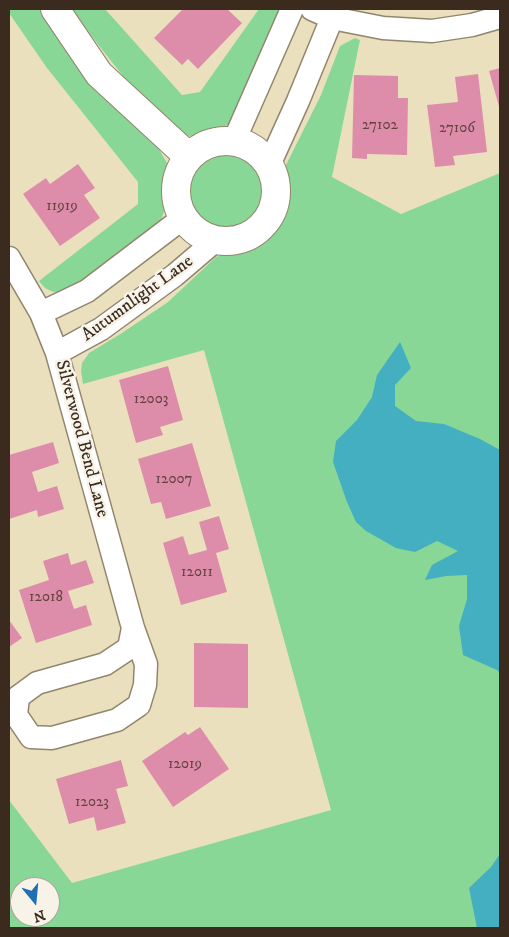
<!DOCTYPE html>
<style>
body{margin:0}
#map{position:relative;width:509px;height:937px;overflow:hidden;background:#eae0bd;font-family:"IM FELL DW Pica",serif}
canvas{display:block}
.frame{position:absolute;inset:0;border:10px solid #3b2a1e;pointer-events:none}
.north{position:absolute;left:10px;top:877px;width:50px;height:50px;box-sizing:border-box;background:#f7f3e8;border:1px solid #aca397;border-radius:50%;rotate:163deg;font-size:14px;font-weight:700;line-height:20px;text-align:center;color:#3b2a1e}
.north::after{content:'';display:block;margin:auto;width:18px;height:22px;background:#1f6fb2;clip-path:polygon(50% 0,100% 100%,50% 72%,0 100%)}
</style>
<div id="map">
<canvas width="509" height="937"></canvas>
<div class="frame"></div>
<div class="north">N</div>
</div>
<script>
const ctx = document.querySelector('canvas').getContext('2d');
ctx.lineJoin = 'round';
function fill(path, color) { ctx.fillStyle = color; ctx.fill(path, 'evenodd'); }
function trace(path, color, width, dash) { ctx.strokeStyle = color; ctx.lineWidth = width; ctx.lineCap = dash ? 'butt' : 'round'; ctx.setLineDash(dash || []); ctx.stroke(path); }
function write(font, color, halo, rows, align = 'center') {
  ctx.font = font + ' "IM FELL DW Pica",serif'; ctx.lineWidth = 5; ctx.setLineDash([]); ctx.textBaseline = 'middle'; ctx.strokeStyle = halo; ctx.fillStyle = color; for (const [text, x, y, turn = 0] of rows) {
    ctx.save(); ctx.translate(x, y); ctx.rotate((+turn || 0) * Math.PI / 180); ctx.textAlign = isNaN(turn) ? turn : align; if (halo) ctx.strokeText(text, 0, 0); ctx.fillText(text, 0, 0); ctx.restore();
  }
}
const green = new Path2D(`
 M9 9H40L69 49 157 146 167 163 166 206 160 223 89 279 66 291 53 292 45 288 39 281 138 204V182L47 68 9 13Z
 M72 9H105L182 95 200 92 259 9H277L279 16 234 121C220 130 201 139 183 135 162 130 87 31 72 9Z
 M355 38 360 40 332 177 401 214 500 173V928H9V800L72 883 331 810 204 350 83 384 81 371 82 363 89 353 122 333 168 302 216 257 227 253 246 250 261 243 275 231 284 216 288 202 289 188 286 165 321 95 340 46ZM20 887H50V917H20Z
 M189 192a38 38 0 1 1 76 0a38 38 0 1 1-76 0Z`);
const water = new Path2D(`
 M400 342 411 368 395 385V406L416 421 444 424 480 439 500 450V673L497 670 463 655 459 626 467 599V575L446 576 425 580 432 565 458 551 437 541 415 552 396 548 366 531 356 522 347 502 333 462 336 441 357 420 372 397 377 375Z
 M500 854V928H477L469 888 491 867Z`);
const building = new Path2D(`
 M183 9H227L242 23 198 69 188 59 182 65 154 38Z
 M500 68V110L489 71Z
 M478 74 487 152 453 156 455 165 435 167 427 105 458 102 455 77Z
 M354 75 398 76V98H408L407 155 367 154V159L352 158Z
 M78 164 95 188 84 195 100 218 60 246 23 194 46 178 50 184Z
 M168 366 183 420 160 427 163 435 136 443 119 380Z
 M53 442 59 463 32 472 38 492 57 486 64 509 38 517 37 510 9 519V455Z
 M192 443 211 506 166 519 161 502 151 504 138 459Z
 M219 516 229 549 216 553 227 592 181 605 163 543 183 536 189 555 207 550 199 522Z
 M68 553 71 565 86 560 94 583 68 591 74 609 86 605 92 625 36 643 19 590 49 580 43 561Z
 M9 620 22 638 9 647Z
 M194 643 248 644V708L194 707Z
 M200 727 229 769 173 807 142 761 185 732 188 735Z
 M121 760 128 786 116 789 126 823 97 831 94 817 69 824 56 779Z`);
const minor = new Path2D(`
 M312 9 332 18 383 28 432 31 472 25 500 17
 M234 141 292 9
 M269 165 298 101 332 18
 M9 258 41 313 57 353 133 628 146 664 145 685 139 705 117 720 52 738 31 737 16 715 18 697 37 683 105 664 129 648 133 628
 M41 313 87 291 183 218
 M57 353 101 329 175 275 216 240`);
const tertiary = new Path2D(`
 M55 9 99 74 189 157
 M176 191a50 50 0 1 1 100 0a50 50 0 1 1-100 0Z`);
const numberNames = [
 ["27102",380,126],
 ["27106",457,129],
 ["11919",62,207],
 ["12003",151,400],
 ["12007",174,480],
 ["12011",197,573],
 ["12018",46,598],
 ["12019",185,765],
 ["12023",92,803]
];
const streetNames = [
 ["Autumnlight Lane",138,299,-36],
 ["Silverwood Bend Lane",81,439,75]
];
fill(green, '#89d796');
fill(water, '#43afc1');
fill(building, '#dd8da9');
trace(minor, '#92856e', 25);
trace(tertiary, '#92856e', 30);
trace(minor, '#fff', 22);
trace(tertiary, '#fff', 28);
write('15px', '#644341', null, numberNames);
write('18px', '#3b2a1e', '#f7f3e8', streetNames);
</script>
